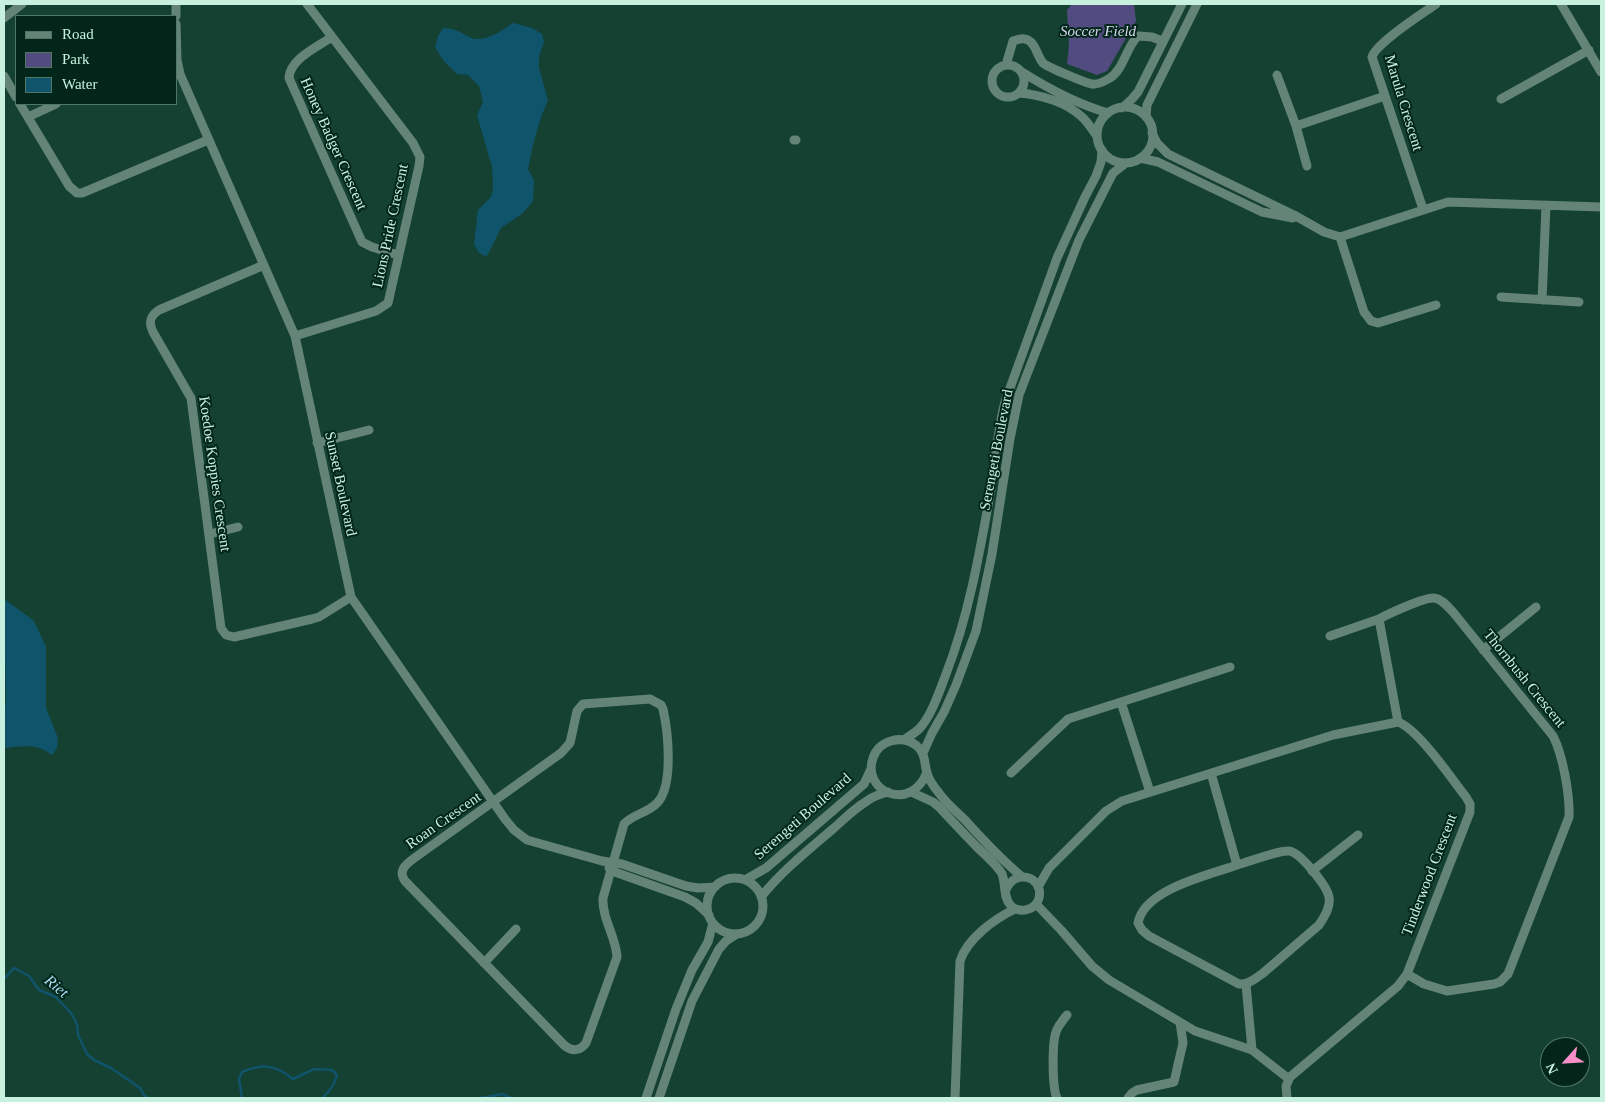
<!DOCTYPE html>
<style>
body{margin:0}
#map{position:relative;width:1605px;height:1102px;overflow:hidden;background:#144132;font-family:"Times New Roman",serif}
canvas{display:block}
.frame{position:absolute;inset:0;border:5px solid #c8f0df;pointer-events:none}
.legend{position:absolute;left:15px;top:15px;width:162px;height:90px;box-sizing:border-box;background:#02261a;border:1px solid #517769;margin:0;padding:6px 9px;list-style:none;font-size:15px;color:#c8f0df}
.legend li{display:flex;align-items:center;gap:10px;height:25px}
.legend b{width:25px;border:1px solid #517769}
.north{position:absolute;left:1540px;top:1037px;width:50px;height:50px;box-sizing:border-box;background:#02261a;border:1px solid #517769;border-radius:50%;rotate:244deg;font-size:14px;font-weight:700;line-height:20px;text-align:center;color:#c8f0df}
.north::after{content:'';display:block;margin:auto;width:18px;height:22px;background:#f98fc9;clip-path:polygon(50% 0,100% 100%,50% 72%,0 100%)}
</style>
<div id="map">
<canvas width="1605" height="1102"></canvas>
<div class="frame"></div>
<ul class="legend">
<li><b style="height:6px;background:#638476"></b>Road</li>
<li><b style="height:14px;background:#514b80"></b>Park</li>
<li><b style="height:14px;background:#10546c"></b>Water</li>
</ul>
<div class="north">N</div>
</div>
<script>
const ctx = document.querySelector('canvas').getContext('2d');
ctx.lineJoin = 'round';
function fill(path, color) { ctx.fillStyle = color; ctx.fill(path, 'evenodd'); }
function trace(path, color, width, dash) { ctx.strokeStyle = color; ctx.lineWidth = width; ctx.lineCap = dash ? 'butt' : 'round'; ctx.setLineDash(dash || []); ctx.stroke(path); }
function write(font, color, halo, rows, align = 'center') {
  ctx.font = font + ' "Times New Roman",serif'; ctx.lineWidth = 4; ctx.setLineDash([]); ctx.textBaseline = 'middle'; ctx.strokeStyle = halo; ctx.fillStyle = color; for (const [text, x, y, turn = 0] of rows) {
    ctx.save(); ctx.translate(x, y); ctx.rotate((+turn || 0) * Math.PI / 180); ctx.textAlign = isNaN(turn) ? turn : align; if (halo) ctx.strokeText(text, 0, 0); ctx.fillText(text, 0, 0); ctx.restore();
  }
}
const green = new Path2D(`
 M1072 4H1134L1136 21 1107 71 1097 75 1067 64 1069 46 1067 10Z`);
const water = new Path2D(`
 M513 23 532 28 542 34 544 42 539 56V68L548 100 541 117 533 145 528 169 534 180 533 201 523 213 501 228 487 256C480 255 477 251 474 244L478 210 491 197 493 188 492 167 477 115 483 102 479 86 468 75 457 74 443 60 435 47 438 36 443 28C454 28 460 32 469 37 484 44 501 31 513 23Z
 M4 599 34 621 46 647V708L58 738 57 748 52 755C38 743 22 746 4 748V707L6 705Z`);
const stream = new Path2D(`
 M4 979 14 968 29 976 39 990 56 997 71 1013 77 1024 78 1035 87 1054 94 1060 111 1068 140 1088 144 1095 149 1098
 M242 1098 239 1079 242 1072C264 1063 275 1065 293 1079L314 1069 332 1070 337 1075C334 1085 330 1092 322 1098
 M480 1098 502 1094 511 1098`);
const minor = new Path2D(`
 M176 4V16
 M1561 4 1601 72
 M4 18 22 4
 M176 24 177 60 180 74 295 336 351 597 505 819 514 830 527 840 602 861 622 864 686 886 698 888 715 887
 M332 37C317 47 290 59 289 78L362 242 372 247 398 255
 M992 81a16 16 0 1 1 32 0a16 16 0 1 1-32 0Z
 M1006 65 1013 41C1018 39 1024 38 1028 40 1036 44 1037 56 1043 63 1047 67 1086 83 1092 84 1098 85 1105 81 1110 78 1124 69 1126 47 1138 36L1152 37 1162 41
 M1022 72C1049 89 1077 104 1108 113
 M1277 75 1296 126 1307 166
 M4 76 16 97
 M1020 93C1041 95 1066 102 1082 117 1088 122 1092 130 1097 136
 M1501 99 1589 50
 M20 104 69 186 77 193H82L208 140
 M1097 135a28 28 0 1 1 56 0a28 28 0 1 1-56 0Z
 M1122 108 1132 99 1138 92 1182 4
 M28 117 56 104
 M1146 117 1147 105 1197 4
 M1296 126 1385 96
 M1152 133 1157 143 1168 154 1294 215 1324 232 1340 237 1448 202 1601 207
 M794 140H796
 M1140 158 1158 162 1262 212 1293 218
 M1423 209 1372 57C1376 43 1422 14 1436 4
 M1340 237 1364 312 1371 321 1378 323 1436 305
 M264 265 159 310C150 316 148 322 153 332L191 398 221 628 226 635 234 637 312 619 319 617 351 597
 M1501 297 1579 302
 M1542 300 1546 206
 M295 336 376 311 388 303 419 166 420 157 413 143 307 4
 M317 443 369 430
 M210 534 238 527
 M1330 636 1379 619
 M1483 650 1536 607
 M650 699 661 705 663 709C668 731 674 786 657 803 648 813 633 814 624 824L603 898C602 919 616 937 617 957L586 1043C580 1051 572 1052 564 1045L405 881C398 871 405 865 413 859L561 753 570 743 577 711 583 704Z
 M1121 702 1150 792
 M1398 722 1379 619C1388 614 1425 597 1434 598 1442 599 1448 607 1453 612L1553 736C1563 755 1570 796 1569 817L1508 974 1500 982 1494 984 1447 991 1424 984 1407 974
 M904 740C909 736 915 733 919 729 931 717 940 690 946 674 969 615 980 551 991 489 996 460 997 431 1005 402L1057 258 1085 197 1096 176 1101 162 1102 150
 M923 753 932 733 944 712 956 685 976 631 992 554 1010 439 1019 395 1079 240 1113 173 1126 163
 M927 772C911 814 861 791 873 758 879 740 902 734 917 746 926 754 924 763 927 773 929 780 934 787 939 793 946 803 956 811 965 820 983 840 1001 859 1022 877
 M1011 773 1068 719 1230 667
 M1211 773 1237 865C1209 875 1144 889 1138 923L1142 930 1149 936 1239 984C1248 985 1254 979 1262 974L1319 925C1324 917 1331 907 1329 897 1327 886 1300 852 1289 851 1278 850 1249 862 1237 865
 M911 792 933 802 939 807C952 821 965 835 979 849 986 856 997 865 1002 874 1006 884 1003 898 1011 906 1020 914 1036 910 1039 898 1044 876 1014 868 1006 890
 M609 868 612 871 685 897 696 903 709 915
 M1312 871 1358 835
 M707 906a28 28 0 1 1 56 0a28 28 0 1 1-56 0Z
 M745 880 766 868 864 784 871 769
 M1038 887 1049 868 1106 811 1122 801 1333 735 1398 722C1418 729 1451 778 1466 797L1470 804V812L1407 974 1398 986 1290 1077 1286 1086 1287 1098
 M761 897C782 871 808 850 834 828 844 819 855 808 867 801 873 796 881 794 888 792
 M1036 904 1061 930 1092 966 1109 980 1195 1031 1252 1050 1289 1079
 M484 963 516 929
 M1246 984 1252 1050
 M646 1098 676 1009 692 970 708 942 713 923
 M659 1098 692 1001 719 949 726 941 737 934
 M955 1098 960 961C967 939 994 919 1015 909
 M1057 1098C1052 1088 1052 1043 1056 1032 1058 1026 1063 1020 1067 1015
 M1128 1098 1132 1093 1137 1090 1174 1082 1183 1043 1180 1022`);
const parkNames = [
 ["Soccer Field",1098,32]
];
const streetNames = [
 ["Marula Crescent",1403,103,73],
 ["Honey Badger Crescent",333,144,66],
 ["Lions Pride Crescent",391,226,-78],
 ["Serengeti Boulevard",997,450,-79],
 ["Koedoe Koppies Crescent",214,474,82],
 ["Sunset Boulevard",340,484,78],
 ["Thornbush Crescent",1524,679,51],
 ["Serengeti Boulevard",803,817,-41],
 ["Roan Crescent",444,821,-35],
 ["Tinderwood Crescent",1430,875,-69]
];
const waterNames = [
 ["Riet",56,987,40]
];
fill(green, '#514b80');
fill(water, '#10546c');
trace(stream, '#10546c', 2.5);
trace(minor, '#638476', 9);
write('italic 15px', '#d7d7ed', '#02261a', parkNames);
write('15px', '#c8f0df', '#02261a', streetNames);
write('italic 16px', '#a7daf1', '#02261a', waterNames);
</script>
